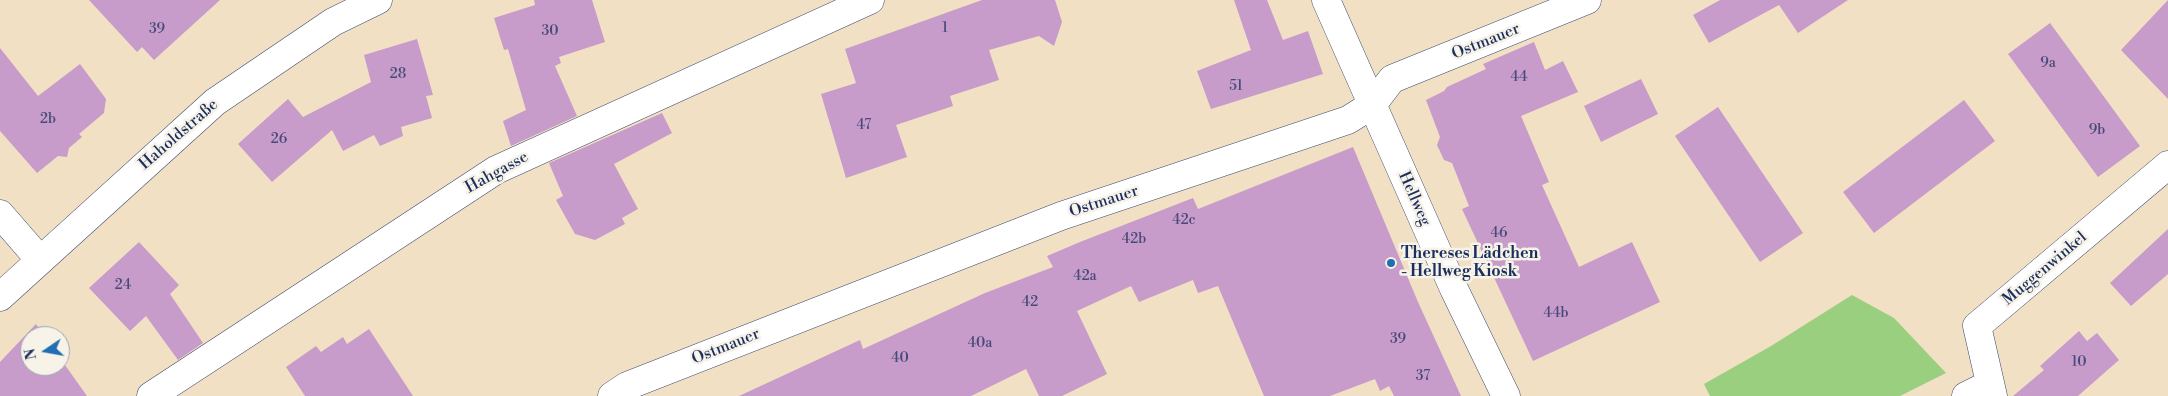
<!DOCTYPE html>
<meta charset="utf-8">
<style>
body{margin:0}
#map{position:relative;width:2168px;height:396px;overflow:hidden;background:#f2e0c4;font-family:"Libre Bodoni",serif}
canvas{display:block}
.north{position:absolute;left:20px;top:326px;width:50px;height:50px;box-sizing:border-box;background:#f7f3e8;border:1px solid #9fa5b1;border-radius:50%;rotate:258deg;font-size:14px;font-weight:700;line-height:20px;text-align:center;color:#1b2f5e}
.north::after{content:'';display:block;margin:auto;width:18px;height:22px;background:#1f6fb2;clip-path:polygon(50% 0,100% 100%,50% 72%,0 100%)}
</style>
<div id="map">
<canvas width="2168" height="396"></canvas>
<div class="north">N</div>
</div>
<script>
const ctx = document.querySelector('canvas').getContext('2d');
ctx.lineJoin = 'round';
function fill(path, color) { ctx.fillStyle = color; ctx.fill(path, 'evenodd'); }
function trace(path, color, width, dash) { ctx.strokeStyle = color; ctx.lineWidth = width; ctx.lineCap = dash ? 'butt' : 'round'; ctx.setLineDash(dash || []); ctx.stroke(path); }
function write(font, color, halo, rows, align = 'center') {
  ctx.font = font + ' "Libre Bodoni",serif'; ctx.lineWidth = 5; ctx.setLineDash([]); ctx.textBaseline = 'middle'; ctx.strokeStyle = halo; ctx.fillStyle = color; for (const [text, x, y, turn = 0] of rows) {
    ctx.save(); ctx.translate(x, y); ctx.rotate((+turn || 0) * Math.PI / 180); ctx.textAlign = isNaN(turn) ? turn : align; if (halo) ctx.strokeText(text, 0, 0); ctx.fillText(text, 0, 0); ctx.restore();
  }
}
const green = new Path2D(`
 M1852 295 1894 318 1946 373 1900 396H1710L1704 384 1771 346Z`);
const building = new Path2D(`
 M89 0H220L154 60 142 47 137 52Z
 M534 0H592L605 42 559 57 561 63 555 66 577 116 511 146 503 121 526 110 508 49 504 50 494 18 535 5Z
 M982 0H1055L1062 22 1054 46 1039 36 989 50 999 80 950 96 953 106 896 125 907 157 846 178 821 94 856 83 845 49Z
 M1234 0H1267L1283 40 1308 31 1323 74 1211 109 1197 71 1251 50Z
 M1720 0H1848L1798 33 1779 5 1709 43 1693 15Z
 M2168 0V99L2121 50Z
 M2050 23 2140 146 2098 177 2008 54Z
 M417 39 433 95 426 96 432 118 401 127 403 136 380 146 374 135 343 151 332 130 272 182 238 144 288 99 303 117 371 82 364 55Z
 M1534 42 1545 70 1563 61 1578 92 1521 116 1549 182 1542 185 1579 267 1632 242 1660 302 1533 361 1462 209 1469 206 1452 163 1444 160 1437 145 1440 137 1426 100 1444 91 1447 87 1486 69 1483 64Z
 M0 48 38 96 80 64 106 99 104 113 79 134 82 137 69 148 67 157 58 156 37 173 0 131Z
 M1641 79 1658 114 1601 142 1584 106Z
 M1964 100 1995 141 1874 233 1843 192Z
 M1718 107 1803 233 1760 262 1675 136Z
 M662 113 672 133 614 164 638 209 622 218 625 224 595 240 575 234 556 200 563 196 549 163Z
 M1353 147 1418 302 1461 396H1394L1389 386 1380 391 1375 379 1330 396H1264L1218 286 1198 293 1193 280 1139 302 1131 286 1077 311 1107 374 1062 396H1039L1026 369 971 396H739L860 340 863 349 985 293 1053 267 1047 256 1080 242 1193 198 1198 209Z
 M2168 229V274L2131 306 2110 283Z
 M139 242 179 285 170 294 203 343 178 360 146 316 130 331 89 288Z
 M36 324 44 336H30V366H60V358L87 396H0V362Z
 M369 329 413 396H305L286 367 316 346 321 352 343 337 347 344Z
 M2079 331 2087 341 2097 333 2119 360 2078 396H2013L2044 370 2040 366Z`);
const minor = new Path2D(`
 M1326 0 1454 289 1506 396
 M0 214 40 260
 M0 297 215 102 333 22 378 0
 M151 396 496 170 870 0
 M612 396 627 386 1061 216 1348 120 1372 105 1392 79 1587 0
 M1966 396 1990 384
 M1993 396 1977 326 2168 165`);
const markers = [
 [1391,263,5,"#1f6fb2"]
];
const numberNames = [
 ["1",945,29],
 ["39",157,30],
 ["30",550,32],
 ["9a",2048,64],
 ["28",398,75],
 ["44",1519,78],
 ["51",1236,87],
 ["2b",48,120],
 ["47",864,126],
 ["9b",2097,131],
 ["26",279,140],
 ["42c",1184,221],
 ["46",1499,234],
 ["42b",1134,240],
 ["42a",1085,277],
 ["24",123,286],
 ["42",1030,303],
 ["44b",1556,314],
 ["39",1398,340],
 ["40a",980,344],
 ["40",900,359],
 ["10",2079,363],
 ["37",1423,377]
];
const streetNames = [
 ["Ostmauer",1486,42,-22],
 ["Haholdstraße",179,135,-41],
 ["Hahgasse",497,173,-29],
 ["Hellweg",1414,199,66],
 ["Ostmauer",1104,202,-18],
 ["Muggenwinkel",2045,269,-40],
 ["Ostmauer",726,347,-22]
];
const poiNames = [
 ["Thereses Lädchen",1401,254],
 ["- Hellweg Kiosk",1401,272]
];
fill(green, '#9bcf80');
fill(building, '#c79bca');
trace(minor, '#3b4a6d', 29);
trace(minor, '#fff', 28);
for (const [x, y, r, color] of markers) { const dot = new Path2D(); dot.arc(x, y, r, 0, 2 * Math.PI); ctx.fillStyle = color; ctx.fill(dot); trace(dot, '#f7f3e8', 2); }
write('14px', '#464a79', null, numberNames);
write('16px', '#1b2f5e', '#f7f3e8', streetNames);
write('bold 16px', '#1b2f5e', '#f7f3e8', poiNames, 'left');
</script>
